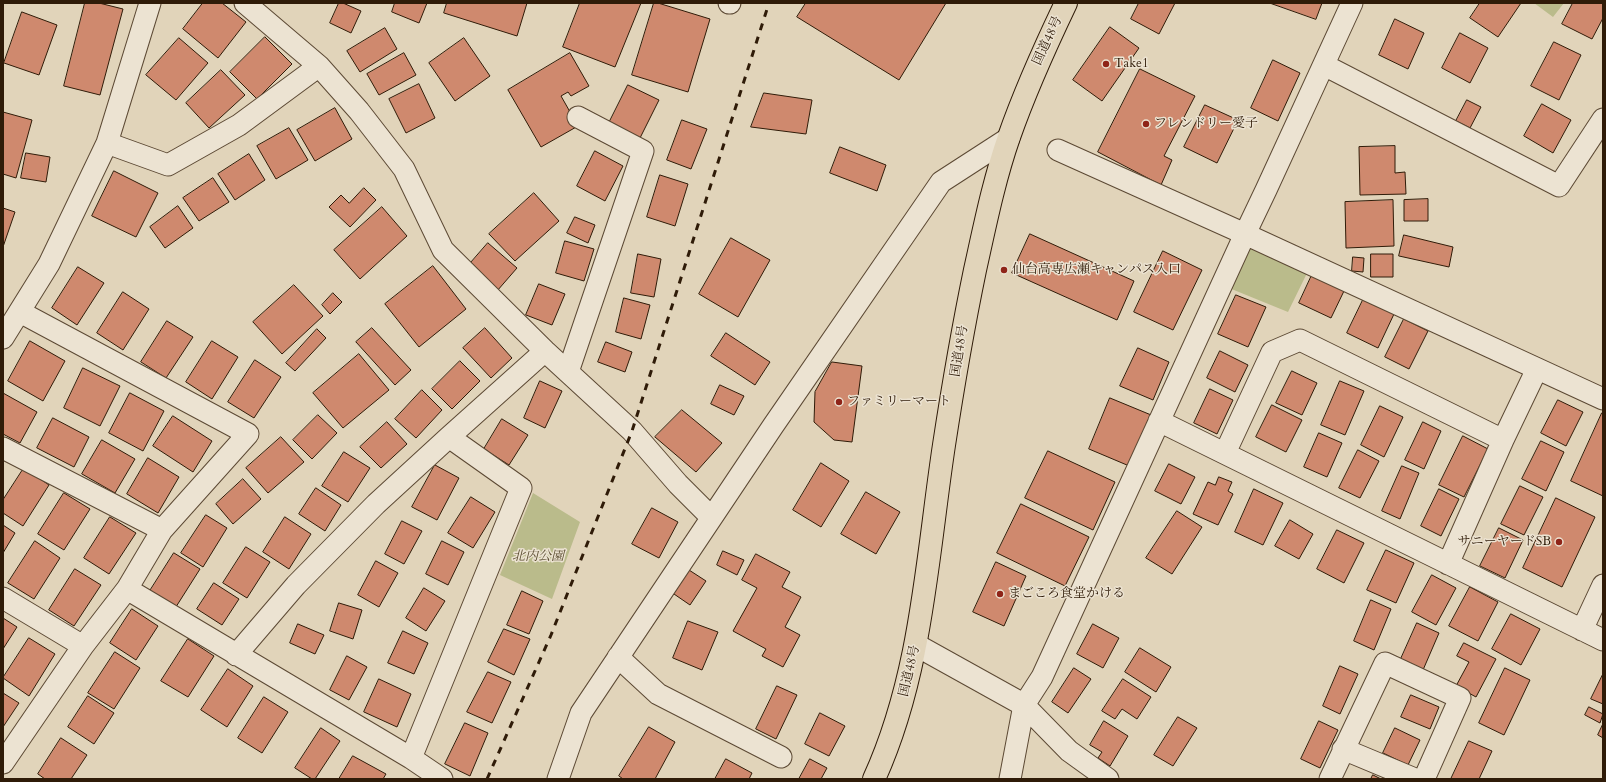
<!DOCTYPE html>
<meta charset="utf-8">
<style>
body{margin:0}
#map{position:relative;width:1606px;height:782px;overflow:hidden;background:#e1d4ba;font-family:Cardo,serif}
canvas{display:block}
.frame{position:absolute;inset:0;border:4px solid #2f1b08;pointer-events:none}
</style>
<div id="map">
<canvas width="1606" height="782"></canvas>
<div class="frame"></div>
</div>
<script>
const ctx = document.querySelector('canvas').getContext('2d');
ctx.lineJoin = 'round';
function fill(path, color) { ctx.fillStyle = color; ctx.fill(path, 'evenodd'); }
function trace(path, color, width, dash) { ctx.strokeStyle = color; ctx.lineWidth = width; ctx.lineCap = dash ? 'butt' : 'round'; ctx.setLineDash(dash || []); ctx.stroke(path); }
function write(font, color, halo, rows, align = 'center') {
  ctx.font = font + ' Cardo,"Noto Serif JP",serif'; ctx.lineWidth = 3; ctx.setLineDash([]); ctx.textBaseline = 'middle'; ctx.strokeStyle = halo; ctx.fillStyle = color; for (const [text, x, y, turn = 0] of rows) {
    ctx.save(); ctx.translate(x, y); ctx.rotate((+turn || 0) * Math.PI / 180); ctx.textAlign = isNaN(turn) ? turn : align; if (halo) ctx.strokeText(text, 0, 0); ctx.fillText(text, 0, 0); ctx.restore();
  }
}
const green = new Path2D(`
 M1534 3H1564L1553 17Z
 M1250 243 1309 269 1288 312 1229 288Z
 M533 493 580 522 552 599 500 575Z`);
const building = new Path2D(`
 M85 3H99L123 9 100 95 64 86Z
 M203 3H222L246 22 218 58 183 29Z
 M339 3H343L361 11 351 33 330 23Z
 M395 3H427L419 23 392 12Z
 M447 3H527L517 36 444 13Z
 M580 3H641L615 67 563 47Z
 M654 3H658L710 19 688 92 632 75Z
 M806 3H946L899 80 797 17Z
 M1139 3H1175L1159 34 1131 19Z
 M1270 3H1322L1316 19Z
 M1480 3H1521L1498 37 1470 18Z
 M1573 3H1600L1603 4V18L1592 39 1562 24Z
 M22 12 57 25 39 75 4 63Z
 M1395 19 1424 33 1408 69 1379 55Z
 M1110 27 1139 48 1102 101 1073 80Z
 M385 28 397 49 360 72 347 51Z
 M1460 33 1488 48 1470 83 1442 68Z
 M265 37 292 64 257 99 230 72Z
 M179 38 208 63 176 100 146 75Z
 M464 38 490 76 455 101 429 63Z
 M1554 42 1581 55 1559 100 1531 86Z
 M404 53 416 75 379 95 367 74Z
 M570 53 589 86 571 96 568 92 561 96 578 126 541 147 508 90Z
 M1273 60 1300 73 1278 121 1251 108Z
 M1140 69 1195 96 1164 156 1172 160 1161 185 1098 152Z
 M221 70 245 95 209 128 186 103Z
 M419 84 435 118 406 133 389 99Z
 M628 85 659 100 640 138 609 123Z
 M764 93 812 100 806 134 751 127Z
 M1467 100 1481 107 1470 128 1456 121Z
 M1542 104 1571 120 1553 153 1524 136Z
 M1205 105 1238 120 1217 163 1184 147Z
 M335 108 352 139 315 161 297 130Z
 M3 112 32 120 16 178 3 174Z
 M682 120 707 129 691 169 667 160Z
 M289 128 308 160 276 179 257 146Z
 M1395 146V173L1405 172 1406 194 1360 195 1359 147Z
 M840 147 886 165 877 191 830 173Z
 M595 151 623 166 605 201 577 186Z
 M26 153 50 157 46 182 21 178Z
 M249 154 265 180 235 200 218 174Z
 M114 171 158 193 136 237 92 216Z
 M660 175 688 184 675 226 647 217Z
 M213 178 229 202 199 221 183 198Z
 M364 188 376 200 350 227 329 207 341 195 349 203Z
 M534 193 559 221 515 261 489 234Z
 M1428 199V221H1404V200Z
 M1393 200 1394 246 1346 248 1345 202Z
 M178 206 193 228 165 248 150 227Z
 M382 207 407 236 360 279 334 250Z
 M3 208 15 212 3 247Z
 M575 217 595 225 588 243 567 233Z
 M1030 234 1134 281 1117 320 1012 273Z
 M1404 235 1453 247 1449 267 1399 256Z
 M731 238 770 260 738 317 699 294Z
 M565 241 594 249 584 281 556 273Z
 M488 243 517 268 497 291 468 266Z
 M1163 251 1202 270 1173 330 1134 312Z
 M638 254 661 259 654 297 631 293Z
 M1371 254H1393V277H1371Z
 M1353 257 1364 258 1363 272 1352 271Z
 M433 266 466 309 419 347 385 304Z
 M78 267 104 283 77 325 52 308Z
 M1312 275 1344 291 1331 318 1299 303Z
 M539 284 565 294 552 325 526 315Z
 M294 285 323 316 282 354 253 322Z
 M123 292 149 309 123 350 97 333Z
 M333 293 342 302 330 314 322 305Z
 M1236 295 1266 307 1248 347 1218 334Z
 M624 298 650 305 641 339 616 332Z
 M1363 300 1394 314 1378 348 1347 333Z
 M1404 319 1428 331 1409 369 1385 357Z
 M167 321 193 337 166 378 141 362Z
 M372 328 411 370 395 385 356 342Z
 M485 328 512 358 491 378 463 348Z
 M317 329 326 338 295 371 286 363Z
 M726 333 770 362 755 385 711 356Z
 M30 341 65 361 43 401 8 381Z
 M212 341 238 357 212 399 186 382Z
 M606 342 632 352 625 372 598 362Z
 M1138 348 1169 362 1153 400 1120 386Z
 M1220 351 1248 365 1235 392 1207 378Z
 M359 354 389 390 343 428 313 393Z
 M255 360 281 377 254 418 228 402Z
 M460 361 480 381 452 409 432 389Z
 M832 362 862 366 852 442 834 440 814 422 815 392Z
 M83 368 120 386 100 426 64 408Z
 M1292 371 1317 383 1302 415 1276 403Z
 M540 381 562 391 545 428 524 418Z
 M1340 381 1364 391 1345 435 1321 425Z
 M720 385 744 396 734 415 711 404Z
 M1210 389 1233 400 1217 434 1194 423Z
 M422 390 442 410 416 438 395 419Z
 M3 393 37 412 20 443 3 434Z
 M130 393 164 411 143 451 109 433Z
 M1110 398 1156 417 1134 468 1089 449Z
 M1558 400 1583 412 1566 446 1541 433Z
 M1272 405 1302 420 1286 452 1256 437Z
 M1380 406 1403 417 1384 457 1361 445Z
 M682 410 722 443 696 472 655 437Z
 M1602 413H1603V496L1571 481Z
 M318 415 337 433 312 459 293 440Z
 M173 416 212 441 193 472 153 446Z
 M53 418 89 437 74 467 37 448Z
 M502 419 528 435 509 465 484 449Z
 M387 422 407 444 381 468 360 447Z
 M1423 422 1441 431 1424 469 1405 460Z
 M1319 433 1342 443 1327 477 1304 467Z
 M1463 436 1488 449 1464 497 1439 485Z
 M281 437 304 462 268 493 246 468Z
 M102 440 135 459 115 493 82 474Z
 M1541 441 1564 452 1546 491 1522 479Z
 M1358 450 1379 461 1360 498 1339 488Z
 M1048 451 1115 482 1093 530 1025 498Z
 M344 452 370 468 348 502 322 486Z
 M148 458 179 477 158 513 127 494Z
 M821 463 849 481 821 527 793 510Z
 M1169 464 1195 477 1181 504 1155 491Z
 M435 465 459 478 437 520 412 507Z
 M1402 466 1419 473 1400 519 1382 511Z
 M24 468 49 485 23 526 3 513V500Z
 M1219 477 1232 482 1228 491 1233 494 1218 525 1193 514 1208 482 1215 485Z
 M243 479 261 499 233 524 216 504Z
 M1520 486 1543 497 1524 535 1501 524Z
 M316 488 341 505 325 531 299 514Z
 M1254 489 1283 503 1263 545 1235 532Z
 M1439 489 1459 499 1441 536 1421 526Z
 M866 492 900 512 876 554 841 534Z
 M64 493 90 509 64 550 38 534Z
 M471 497 495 512 473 548 448 533Z
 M1556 498 1595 517 1562 587 1523 568Z
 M1021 504 1089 537 1065 586 997 553Z
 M652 508 678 522 659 558 632 544Z
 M1177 511 1202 527 1172 574 1146 558Z
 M206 515 227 528 203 567 181 553Z
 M110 517 136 533 109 574 84 558Z
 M285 517 311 534 289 569 263 552Z
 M1290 520 1313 534 1299 559 1275 546Z
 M402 521 422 531 404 564 385 554Z
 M3 525 15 533 3 553Z
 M1499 528 1523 540 1505 578 1480 566Z
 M1337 530 1364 543 1344 583 1317 569Z
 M35 541 60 558 34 599 8 583Z
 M442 541 464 552 448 585 426 574Z
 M246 547 270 562 247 598 223 583Z
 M1386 550 1414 563 1396 603 1367 590Z
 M723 551 744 560 737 575 717 565Z
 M174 553 200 569 174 610 148 594Z
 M756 554 790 572 782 587 801 597 785 627 800 635 783 667 762 656 766 649 733 631 757 588 742 580Z
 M376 561 398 573 379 607 358 595Z
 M996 562 1026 576 1004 626 973 612Z
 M75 569 101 585 74 626 49 610Z
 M689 570 706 581 690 605 674 594Z
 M1432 575 1456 588 1436 625 1412 612Z
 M214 583 239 599 222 625 197 609Z
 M1470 587 1498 602 1478 641 1449 626Z
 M424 588 445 601 426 631 406 618Z
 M522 591 543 601 529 634 507 625Z
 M1371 600 1391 609 1374 650 1354 641Z
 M339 603 362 610 353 639 330 631Z
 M132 609 158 626 136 660 110 643Z
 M1511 614 1540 629 1521 665 1492 649Z
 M3 618 17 627 3 649Z
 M688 621 718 632 702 670 673 658Z
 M1417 623 1439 633 1423 670 1400 661Z
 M298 624 324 635 315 654 290 643Z
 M1093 624 1119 638 1103 668 1077 654Z
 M504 629 530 639 514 675 488 662Z
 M403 631 428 643 414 674 388 663Z
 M29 638 55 654 29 696 3 678Z
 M188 639 214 656 188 697 161 681Z
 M1464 643 1496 659 1476 697 1456 686 1469 662 1457 656Z
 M1140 648 1171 667 1156 692 1125 672Z
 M115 652 140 668 114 709 88 693Z
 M347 656 367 667 349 700 330 690Z
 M1340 666 1358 674 1340 714 1323 706Z
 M1074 668 1091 679 1068 713 1052 702Z
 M1505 668 1530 680 1504 735 1479 723Z
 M228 669 253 686 227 727 201 710Z
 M488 672 511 682 492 723 467 712Z
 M1603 674V704L1591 699Z
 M379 679 411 694 397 727 364 712Z
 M1123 679 1151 697 1137 719 1122 709 1115 719 1102 711Z
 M777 686 797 695 776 739 756 729Z
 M3 693 19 703 3 727Z
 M1411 695 1439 707 1430 729 1401 717Z
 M88 696 114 713 94 744 68 727Z
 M264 697 288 712 262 753 238 738Z
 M1589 707 1603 714 1600 723 1585 715Z
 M820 713 845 726 829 756 805 744Z
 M1178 717 1197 728 1173 766 1154 755Z
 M1104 721 1128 736 1110 766 1098 758 1102 752 1090 745Z
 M1319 721 1338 730 1320 768 1301 759Z
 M465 723 488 733 470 776 445 764Z
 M1603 724V738L1598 735Z
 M649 727 675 742 655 779H623L619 776Z
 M321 728 340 741 315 779H312L295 768Z
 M1395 728 1420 740 1408 765 1383 753Z
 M61 738 87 755 71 779H45L38 774Z
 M1469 741 1492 751 1479 779H1451Z
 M353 756 386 774 383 779H339Z
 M726 759 752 773 749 779H715Z
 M810 759 827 768 821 779H799Z
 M1373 775 1381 779H1371Z`);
const minor = new Path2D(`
 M245 3 319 66 359 111 404 169 443 250 545 351 632 431 678 484 711 517
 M729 3H730
 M1324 65 1559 186 1603 119
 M107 143 168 165 239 125 319 66
 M1058 150 1245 234 1603 399
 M3 338 49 264 107 143 150 3
 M568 372 643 151 578 117
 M1159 421 1603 640
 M3 448 162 530
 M1225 453 1272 352 1300 340 1503 440
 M1448 564 1503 440 1537 369
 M127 589 411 758 442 779
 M3 598 83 646
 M1582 630 1603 585
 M236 655 296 585 376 504 449 437 545 351
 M618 657 658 694 781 757
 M1024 705 1069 751 1108 779
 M1343 749 1415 779
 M411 758 521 488 449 437
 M3 763 83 646 127 589 162 530 248 434 20 312
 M558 779 581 713 773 426 941 182 1009 138
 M1010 779 1024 705 1042 677 1245 234 1266 190 1352 3
 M1330 779 1385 663 1460 698 1424 779`);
const tertiary = new Path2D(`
 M916 645 1024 705`);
const trunk = new Path2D(`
 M874 779C922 674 927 557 944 445 953 386 963 328 975 270 985 225 994 180 1009 137 1025 91 1045 47 1066 3`);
const rail = new Path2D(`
 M487 779 551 635 632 431 769 3`);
const markers = [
 [1106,64,4,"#8f2418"],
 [1146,124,4,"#8f2418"],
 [1004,270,4,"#8f2418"],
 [839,402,4,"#8f2418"],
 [1559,542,4,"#8f2418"],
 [1000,594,4,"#8f2418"]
];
const streetNames = [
 ["国道48号",1048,41,-65],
 ["国道48号",960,351,-81],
 ["国道48号",910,671,-77]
];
const poiNames = [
 ["Take1",1114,64],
 ["フレンドリー愛子",1154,124],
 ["仙台高専広瀬キャンパス入口",1012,270],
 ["ファミリーマート",847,402],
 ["サニーヤードSB",1551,542,"right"],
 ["まごころ食堂かける",1008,594]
];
const parkNames = [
 ["北内公園",538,557]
];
fill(green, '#babb8b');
fill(building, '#cf896e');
trace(building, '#2f1b08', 1);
trace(minor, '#5c4934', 23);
trace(tertiary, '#5c4934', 24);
trace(trunk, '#2f1b08', 24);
trace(minor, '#ece3d2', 21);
trace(tertiary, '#ece3d2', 22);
trace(trunk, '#e1d4ba', 22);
trace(rail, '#2f1b08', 3, [7, 7]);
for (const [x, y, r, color] of markers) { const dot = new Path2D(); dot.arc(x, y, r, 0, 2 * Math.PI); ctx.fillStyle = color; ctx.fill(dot); trace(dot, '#ece3d2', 1.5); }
write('13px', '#2f1b08', '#ece3d2', streetNames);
write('13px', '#2f1b08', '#ece3d2', poiNames, 'left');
write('italic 13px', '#594b2f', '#ece3d2', parkNames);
</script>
